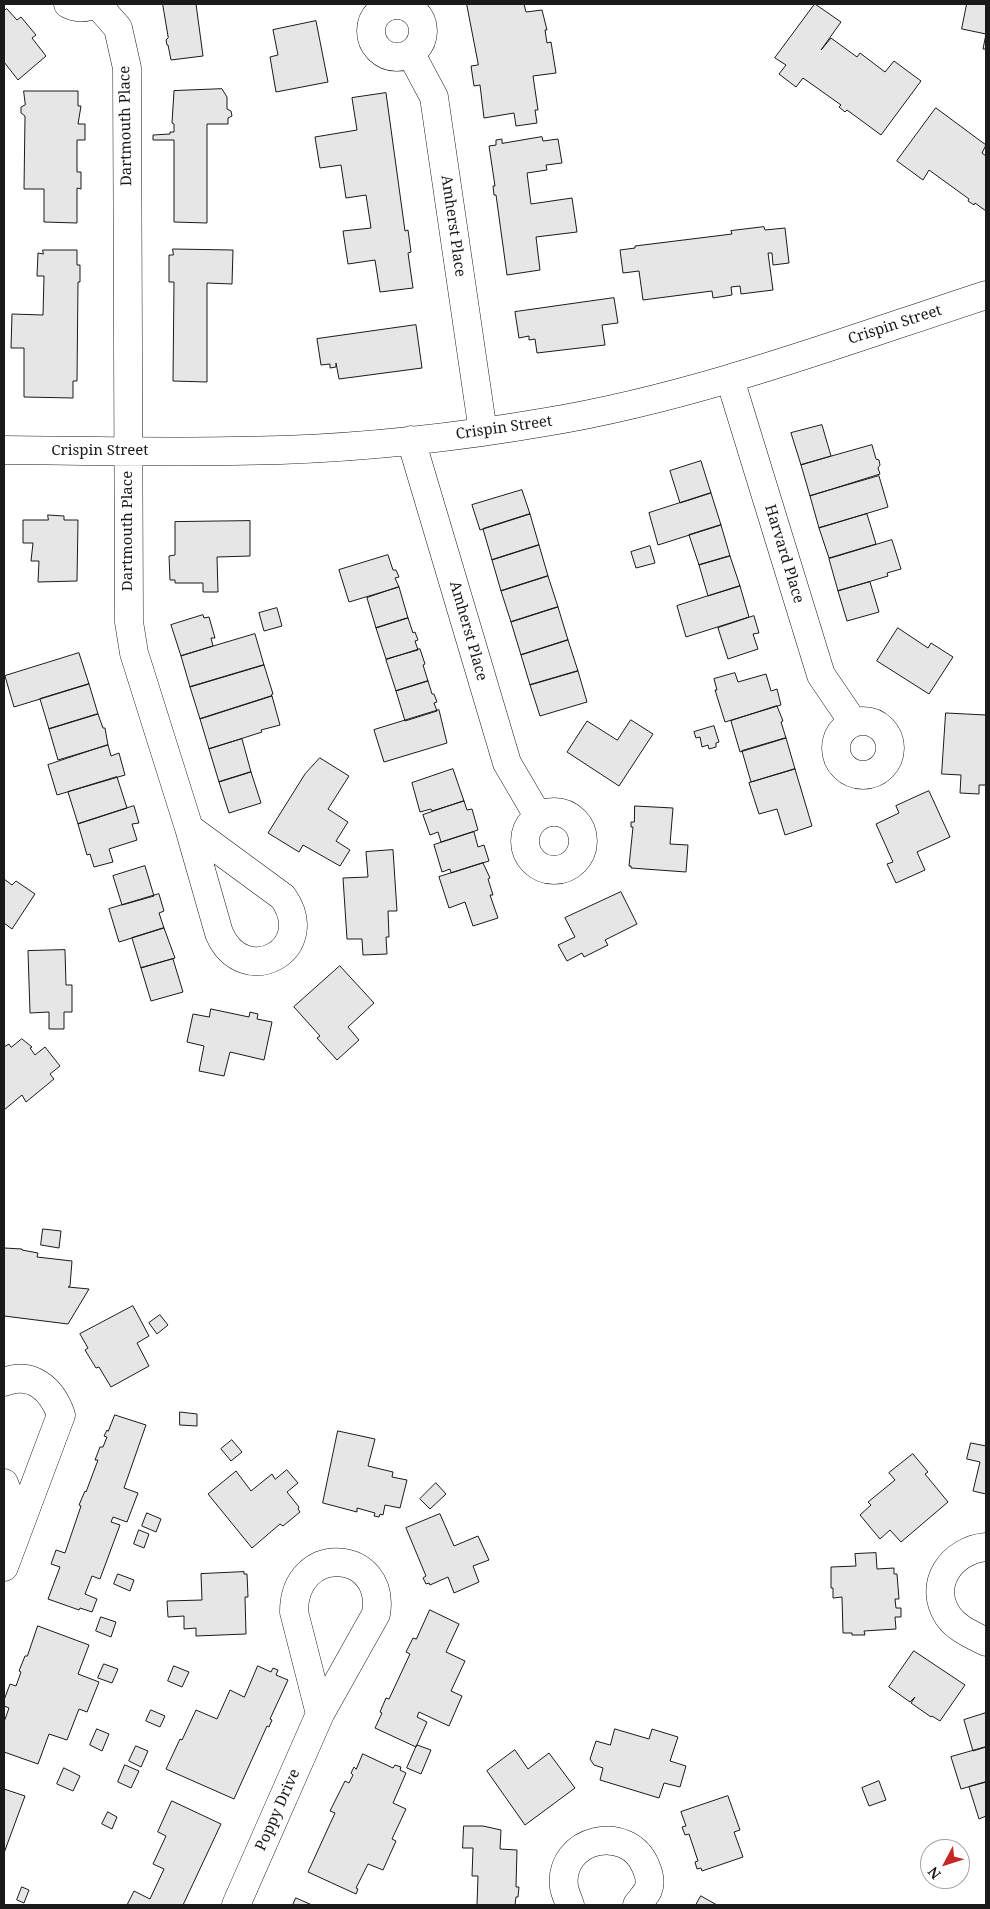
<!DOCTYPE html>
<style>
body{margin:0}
#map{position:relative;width:990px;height:1909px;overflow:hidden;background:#fff;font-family:"Noto Serif",serif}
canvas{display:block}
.frame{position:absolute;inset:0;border:5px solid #1a1a1a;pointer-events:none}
.north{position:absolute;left:920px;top:1839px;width:50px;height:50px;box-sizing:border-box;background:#fff;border:1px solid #a3a3a3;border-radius:50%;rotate:230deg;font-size:14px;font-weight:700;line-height:20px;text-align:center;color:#1a1a1a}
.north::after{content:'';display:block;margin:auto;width:18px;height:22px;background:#c62828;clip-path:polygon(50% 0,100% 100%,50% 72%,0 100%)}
</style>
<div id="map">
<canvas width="990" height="1909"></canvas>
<div class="frame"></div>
<div class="north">N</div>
</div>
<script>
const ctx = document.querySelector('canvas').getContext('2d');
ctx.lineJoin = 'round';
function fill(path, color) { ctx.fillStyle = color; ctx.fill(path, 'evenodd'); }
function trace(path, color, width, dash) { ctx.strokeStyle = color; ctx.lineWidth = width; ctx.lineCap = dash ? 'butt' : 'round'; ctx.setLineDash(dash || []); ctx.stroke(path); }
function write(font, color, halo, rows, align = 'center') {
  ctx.font = font + ' "Noto Serif",serif'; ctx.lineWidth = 4; ctx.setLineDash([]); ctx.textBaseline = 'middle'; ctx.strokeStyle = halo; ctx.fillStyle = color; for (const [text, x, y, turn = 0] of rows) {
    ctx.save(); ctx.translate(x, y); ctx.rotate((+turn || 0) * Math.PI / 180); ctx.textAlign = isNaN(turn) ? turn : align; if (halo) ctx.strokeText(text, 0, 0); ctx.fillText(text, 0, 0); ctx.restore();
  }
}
const building = new Path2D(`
 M163 4H196L203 56 171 60 168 45H167L166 40 168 38Z
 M467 4H524L526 12 542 10 547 30H545L547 43 551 42 556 73 533 76 538 110H535L537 123 516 126 514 113 484 118 480 85 474 86 471 66 478 65Z
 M815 4 841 22 821 50 831 38 857 57 860 53 885 72 894 61 921 81 881 135 847 110 845 112 839 107 841 105 803 78 796 87 779 74 786 65 775 58Z
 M967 4H986V49H983L986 34 962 29Z
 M7 9 17 20 21 17 36 35 32 38 46 56 18 80 4 62V11Z
 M316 21 328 82 276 92 270 57 278 55 273 30Z
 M222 89 227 97V109L231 111 232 116 228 118V124H207V223L174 222V140H153V135L170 134V132H174V124L172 123 174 91Z
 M24 91H78V106H81L78 124H85V140H77V172H81V189L77 188V223L44 222V189H24L25 116 21 113V107L25 105Z
 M386 93 405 231 408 230 411 252 408 253 413 288 380 292 375 260 348 264 343 231 371 228 366 195 346 198 341 165 320 168 315 137 357 130 352 98Z
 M936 108 986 145 982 153 986 156V211L975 203 974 205 968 201 969 199 929 170 923 180 897 161Z
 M542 137 543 141 558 139 562 163 546 165 547 170 527 173 531 204 572 198 577 232 536 237 540 270 507 275 496 195H494L493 186H495L489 146 496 145V140L502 139V143Z
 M764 227 765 230 785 228 789 263 773 265 772 253H768L773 290 741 294 740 286 731 287 732 295 713 298 712 291 643 300 639 271 623 273 620 250 635 248V246L732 234 731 231Z
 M173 249 233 250 232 284 207 283V382L173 381 174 282H169V255H173Z
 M43 250H77V265H80V282H78L77 381H73V398L24 397V348H11L12 314 43 315 44 276H37L38 253 43 254Z
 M614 298 618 323 602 325 605 345 537 353 535 339 529 340V336L519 338 515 312Z
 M416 325 422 368 339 379 336 363V367L330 368V364L321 365 317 339Z
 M822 425 831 456 801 465 791 433Z
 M872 445 876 459 879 460 880 465 878 468 880 474 810 496 801 465Z
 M701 461 711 493 680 503 670 471Z
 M879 476 888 507 819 528 810 496Z
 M522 490 530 514 480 530 472 505Z
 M711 493 721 525 658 545 649 513Z
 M530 514 539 545 492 560 483 529Z
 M867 514 876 544 829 558 819 528Z
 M48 515 64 516V520H78L77 581 38 582 39 561H31L33 543H23V520H48Z
 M250 521V556L217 557 218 592H203V583H175V580H170L169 556 175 555V522Z
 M721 525 730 556 699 565 689 535Z
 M892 540 901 569 887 573 888 576 838 591 829 559Z
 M539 545 548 576 501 591 492 560Z
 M650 546 655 563 636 568 631 552Z
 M388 555 393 570H396L399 577 395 578 399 587 349 602 339 570Z
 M730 556 740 586 708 596 699 565Z
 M548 576 558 607 511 622 501 591Z
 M870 582 879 612 847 621 838 591Z
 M740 586 749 617 686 637 677 606Z
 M399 587 408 618 376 628 367 598Z
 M558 607 568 640 521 655 511 622Z
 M277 608 282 626 264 631 259 613Z
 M203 615 204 618 209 617 215 638H211L213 646 181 656 171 625Z
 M754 616 759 633 753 634 758 649 728 659 718 628Z
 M408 618 413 633 415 632 418 640 415 641 418 650 386 659 376 628Z
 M898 628 928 648 931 643 953 657 929 694 877 661Z
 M255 634 264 665 190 687 181 656Z
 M568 640 578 671 530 685 521 655Z
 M420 649 425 664 423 665 428 681 396 691 386 660Z
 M79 653 89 684 14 707 5 676Z
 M264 665 273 694 271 695 272 696 200 719 190 687Z
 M578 671 587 702 540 716 530 685Z
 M735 673 738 682 766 674 771 691 777 689 781 705 725 722 715 690H717L714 679Z
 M428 681 432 694H434L437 702 434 703 437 711 405 721 396 691Z
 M89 684 98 714 49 729 40 699Z
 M272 696 280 725 261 730 262 732 209 749 200 719Z
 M777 706 783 721 781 722 786 738 740 752 731 721Z
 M439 710 447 743 384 762 374 730Z
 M946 713 986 715V785H979V794L960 793 961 775 942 774Z
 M98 714 103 728H105L108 745 58 760 49 729Z
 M631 720 653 734 619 786 567 752 587 721 617 740Z
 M714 726 719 742 716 743V747L709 749 708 745 702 747 700 737 696 738 694 732Z
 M786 738 795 769 751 782 742 751Z
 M242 739 251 772 219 782 209 749Z
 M108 745 111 756 119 753 125 775 57 795 48 765Z
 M320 758 349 776 328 809 348 822 336 841 350 850 340 866 303 845 299 852 268 833 305 774Z
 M453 769 464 801 432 811 431 809 420 812 412 783Z
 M795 769 812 826 785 835 777 809 759 814 749 783Z
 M251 772 261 803 229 813 219 782Z
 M117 777 127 808 78 824 68 792Z
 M929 791 950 837 917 852 925 870 896 883 887 864 893 862 876 824 899 813 896 806Z
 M464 801 467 810 472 809 478 830 441 842 438 832 430 835 423 815Z
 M134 806 139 823 132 824 137 840 109 849 113 862 94 867 90 854 87 855 78 824Z
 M635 806 673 808 670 844 688 845 686 872 631 868V866H629L633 827H631V822H634Z
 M474 832 478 847 484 845 489 861 451 873 450 869 442 872 434 845Z
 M393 850 397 911H388L389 937H386L387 954 363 955 362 939H347L343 878 368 877 366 852Z
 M483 863 490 878 488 879 493 895H490L498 918 473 926 465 902 449 908 439 877Z
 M145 866 154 896 122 905 113 876Z
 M4 879 12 885 16 881 35 894 12 929 4 923Z
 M621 892 637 924 605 940 608 945 584 957 582 953 567 961 558 945 575 937 565 918Z
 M159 894 164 911 159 913 164 928 119 942 109 909Z
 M164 928 175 958 141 968 132 938Z
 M65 950 66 985H72V1012H64V1029H49V1012L30 1013 28 951Z
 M173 959 183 992 151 1001 141 968Z
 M340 966 374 1003 348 1027 359 1040 337 1060 317 1038 320 1036 294 1007Z
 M211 1009 249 1017 250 1012 258 1014 257 1019 272 1022 264 1060 230 1052 224 1076 199 1071 204 1046 187 1042 193 1014 209 1017Z
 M22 1039 32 1047 30 1048 35 1055 45 1047 60 1066 50 1074 54 1079 26 1102 22 1095 4 1110V1047L9 1044 11 1047Z
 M43 1229 61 1231 59 1248 41 1245Z
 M4 1248 22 1249V1250L38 1253 37 1257 72 1261 70 1286 68 1287 89 1289 68 1324 4 1316Z
 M133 1306 149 1336 137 1343 149 1366 111 1387 99 1367 96 1368 85 1350 88 1348 80 1334Z
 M160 1315 168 1325 157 1334 149 1323Z
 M180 1412 197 1414V1426L180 1425Z
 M115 1415 146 1425 124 1488 138 1493 127 1522 113 1517 111 1522 120 1525 100 1579 92 1576 85 1594 97 1599 92 1612 80 1608 79 1610 48 1599 60 1567 51 1564 56 1550 65 1553 81 1506 79 1505 85 1491 86 1492 98 1460H95L100 1447H103L107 1437 104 1436 107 1430 108 1431Z
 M338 1431 375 1439 368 1466 393 1472 392 1477 407 1480 400 1508 385 1505 383 1515 380 1514 379 1517 374 1516 375 1513 357 1508V1512L323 1503Z
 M232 1440 242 1452 231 1461 221 1449Z
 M971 1443 986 1446V1444V1494L973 1491 980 1462 967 1459Z
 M913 1454 928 1472 925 1474 948 1502 901 1542 890 1530 880 1539 860 1515 871 1505 868 1502 895 1480 889 1473Z
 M287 1470 298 1483 287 1492 299 1507 298 1509 300 1512 283 1526 280 1524 252 1548 208 1494 236 1471 251 1491 272 1474 275 1479Z
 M436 1483 446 1494 430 1509 420 1499Z
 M147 1513 161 1519 156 1532 142 1526Z
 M440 1514 454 1546 478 1536 489 1560 473 1566 479 1582 454 1593 448 1577 430 1585 429 1583 426 1584 423 1578 426 1576 406 1528Z
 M139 1530 149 1534 144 1548 134 1544Z
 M876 1553 877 1569 894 1568V1574H897L899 1599H895L896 1608H901V1617H895L896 1629 864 1631 865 1635H852V1633H843L842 1597 833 1598V1588H831V1567L856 1566 855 1554Z
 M244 1572V1574H247L248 1597H245L246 1634 196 1636V1628L184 1629V1616L168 1617 167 1601 202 1600 201 1574Z
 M118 1574 134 1580 130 1591 114 1584Z
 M430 1610 459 1624 446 1652 465 1661 451 1691 462 1696 449 1726 419 1712 417 1717 427 1722 416 1747 375 1728 382 1713 380 1712 386 1698 389 1699 410 1654 406 1652 413 1638 416 1639Z
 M101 1617 116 1622 111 1637 96 1631Z
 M38 1626 89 1645 78 1674 99 1682 87 1712 79 1709 67 1740 49 1734 38 1764 4 1752V1722L9 1708 4 1706V1700L10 1684 16 1686 21 1672 19 1671 25 1656H27Z
 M914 1651 965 1685 940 1721 932 1716 931 1717 911 1703 915 1697 910 1702 889 1687Z
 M104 1664 118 1669 112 1683 98 1678Z
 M174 1666 189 1672 182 1687 168 1681Z
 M258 1666 271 1672 273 1668 278 1670 276 1675 288 1680 270 1719 272 1720 269 1727 267 1726 234 1799 166 1769 180 1739 182 1740 196 1710 217 1719 230 1690 244 1697Z
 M151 1710 165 1716 160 1727 146 1721Z
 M986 1713V1747L973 1751 964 1720Z
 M97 1729 109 1734 102 1751 90 1745Z
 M615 1729 649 1739 652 1729 678 1737 670 1761 686 1766 680 1787 664 1783 659 1798 600 1780 603 1768 594 1765 590 1759 596 1741 610 1745Z
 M417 1745 431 1750 421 1774 407 1768Z
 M136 1746 148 1751 141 1767 129 1761Z
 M986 1747V1782L961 1789 951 1757Z
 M515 1750 528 1769 549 1753 575 1788 525 1825 487 1771Z
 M363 1754 393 1768 395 1765 401 1767 400 1770 406 1773 393 1803 406 1809 392 1839 396 1841 383 1870 368 1864 356 1888 358 1889 356 1894 308 1872 335 1813 330 1811 345 1781 349 1783 353 1775 351 1773 354 1767 356 1769Z
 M125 1765 139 1771 131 1788 118 1782Z
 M64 1768 80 1776 73 1791 57 1784Z
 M879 1781 886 1800 869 1806 862 1788Z
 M986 1782V1816L979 1819 969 1787Z
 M4 1789 25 1796 4 1853Z
 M728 1796 740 1830 734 1832 743 1857 702 1871 701 1868 697 1869 695 1862 698 1861 689 1834 685 1835 682 1827 686 1826 681 1812Z
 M172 1801 221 1824 183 1905H127L134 1891 150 1899 164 1869 153 1864 166 1836 158 1832Z
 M108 1812 117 1817 112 1829 102 1824Z
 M464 1826H483L501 1830 500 1849 517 1850 516 1887H519L518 1897H516L515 1905H477L478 1876H472L473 1848H463Z
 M22 1887 29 1890 24 1903 17 1900Z
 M701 1896 717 1905H696Z
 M296 1898 312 1905H293Z`);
const minor = new Path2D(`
 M68 4C78 9 85 8 96 4
 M97 4 118 28 127 68 129 622 134 653 189 828 219 933C244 991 320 950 283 897L189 828
 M371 31a26 26 0 1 1 52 0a26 26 0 1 1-52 0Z
 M411 54 434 97 483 432
 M730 379 821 675 853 722
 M411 440 507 763 538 816
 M4 450C96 451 189 453 281 450 369 447 459 437 546 422 697 397 842 342 986 295
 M836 748a27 27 0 1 1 54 0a27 27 0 1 1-54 0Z
 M525 841a29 29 0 1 1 58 0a29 29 0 1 1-58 0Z
 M4 1382C32 1371 52 1389 61 1415L4 1567
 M4 1483 19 1522
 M986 1547C952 1550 927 1584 948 1616 957 1629 973 1635 986 1642
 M236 1905 320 1714 376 1614C387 1549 294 1542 294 1612L320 1714
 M570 1905C568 1899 565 1893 564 1887 558 1838 628 1822 646 1867 649 1874 651 1883 648 1890 646 1895 640 1900 637 1905`);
const streetNames = [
 ["Dartmouth Place",126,126,-91],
 ["Amherst Place",453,226,82],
 ["Crispin Street",895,325,-18],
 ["Crispin Street",504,428,-8],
 ["Crispin Street",100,451],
 ["Dartmouth Place",128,531,-90],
 ["Harvard Place",784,554,73],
 ["Amherst Place",468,631,74],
 ["Poppy Drive",278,1810,-66]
];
fill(building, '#e6e6e6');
trace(building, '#1a1a1a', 1);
trace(minor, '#1a1a1a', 29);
trace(minor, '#fff', 28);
write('15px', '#1a1a1a', '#fff', streetNames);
</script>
